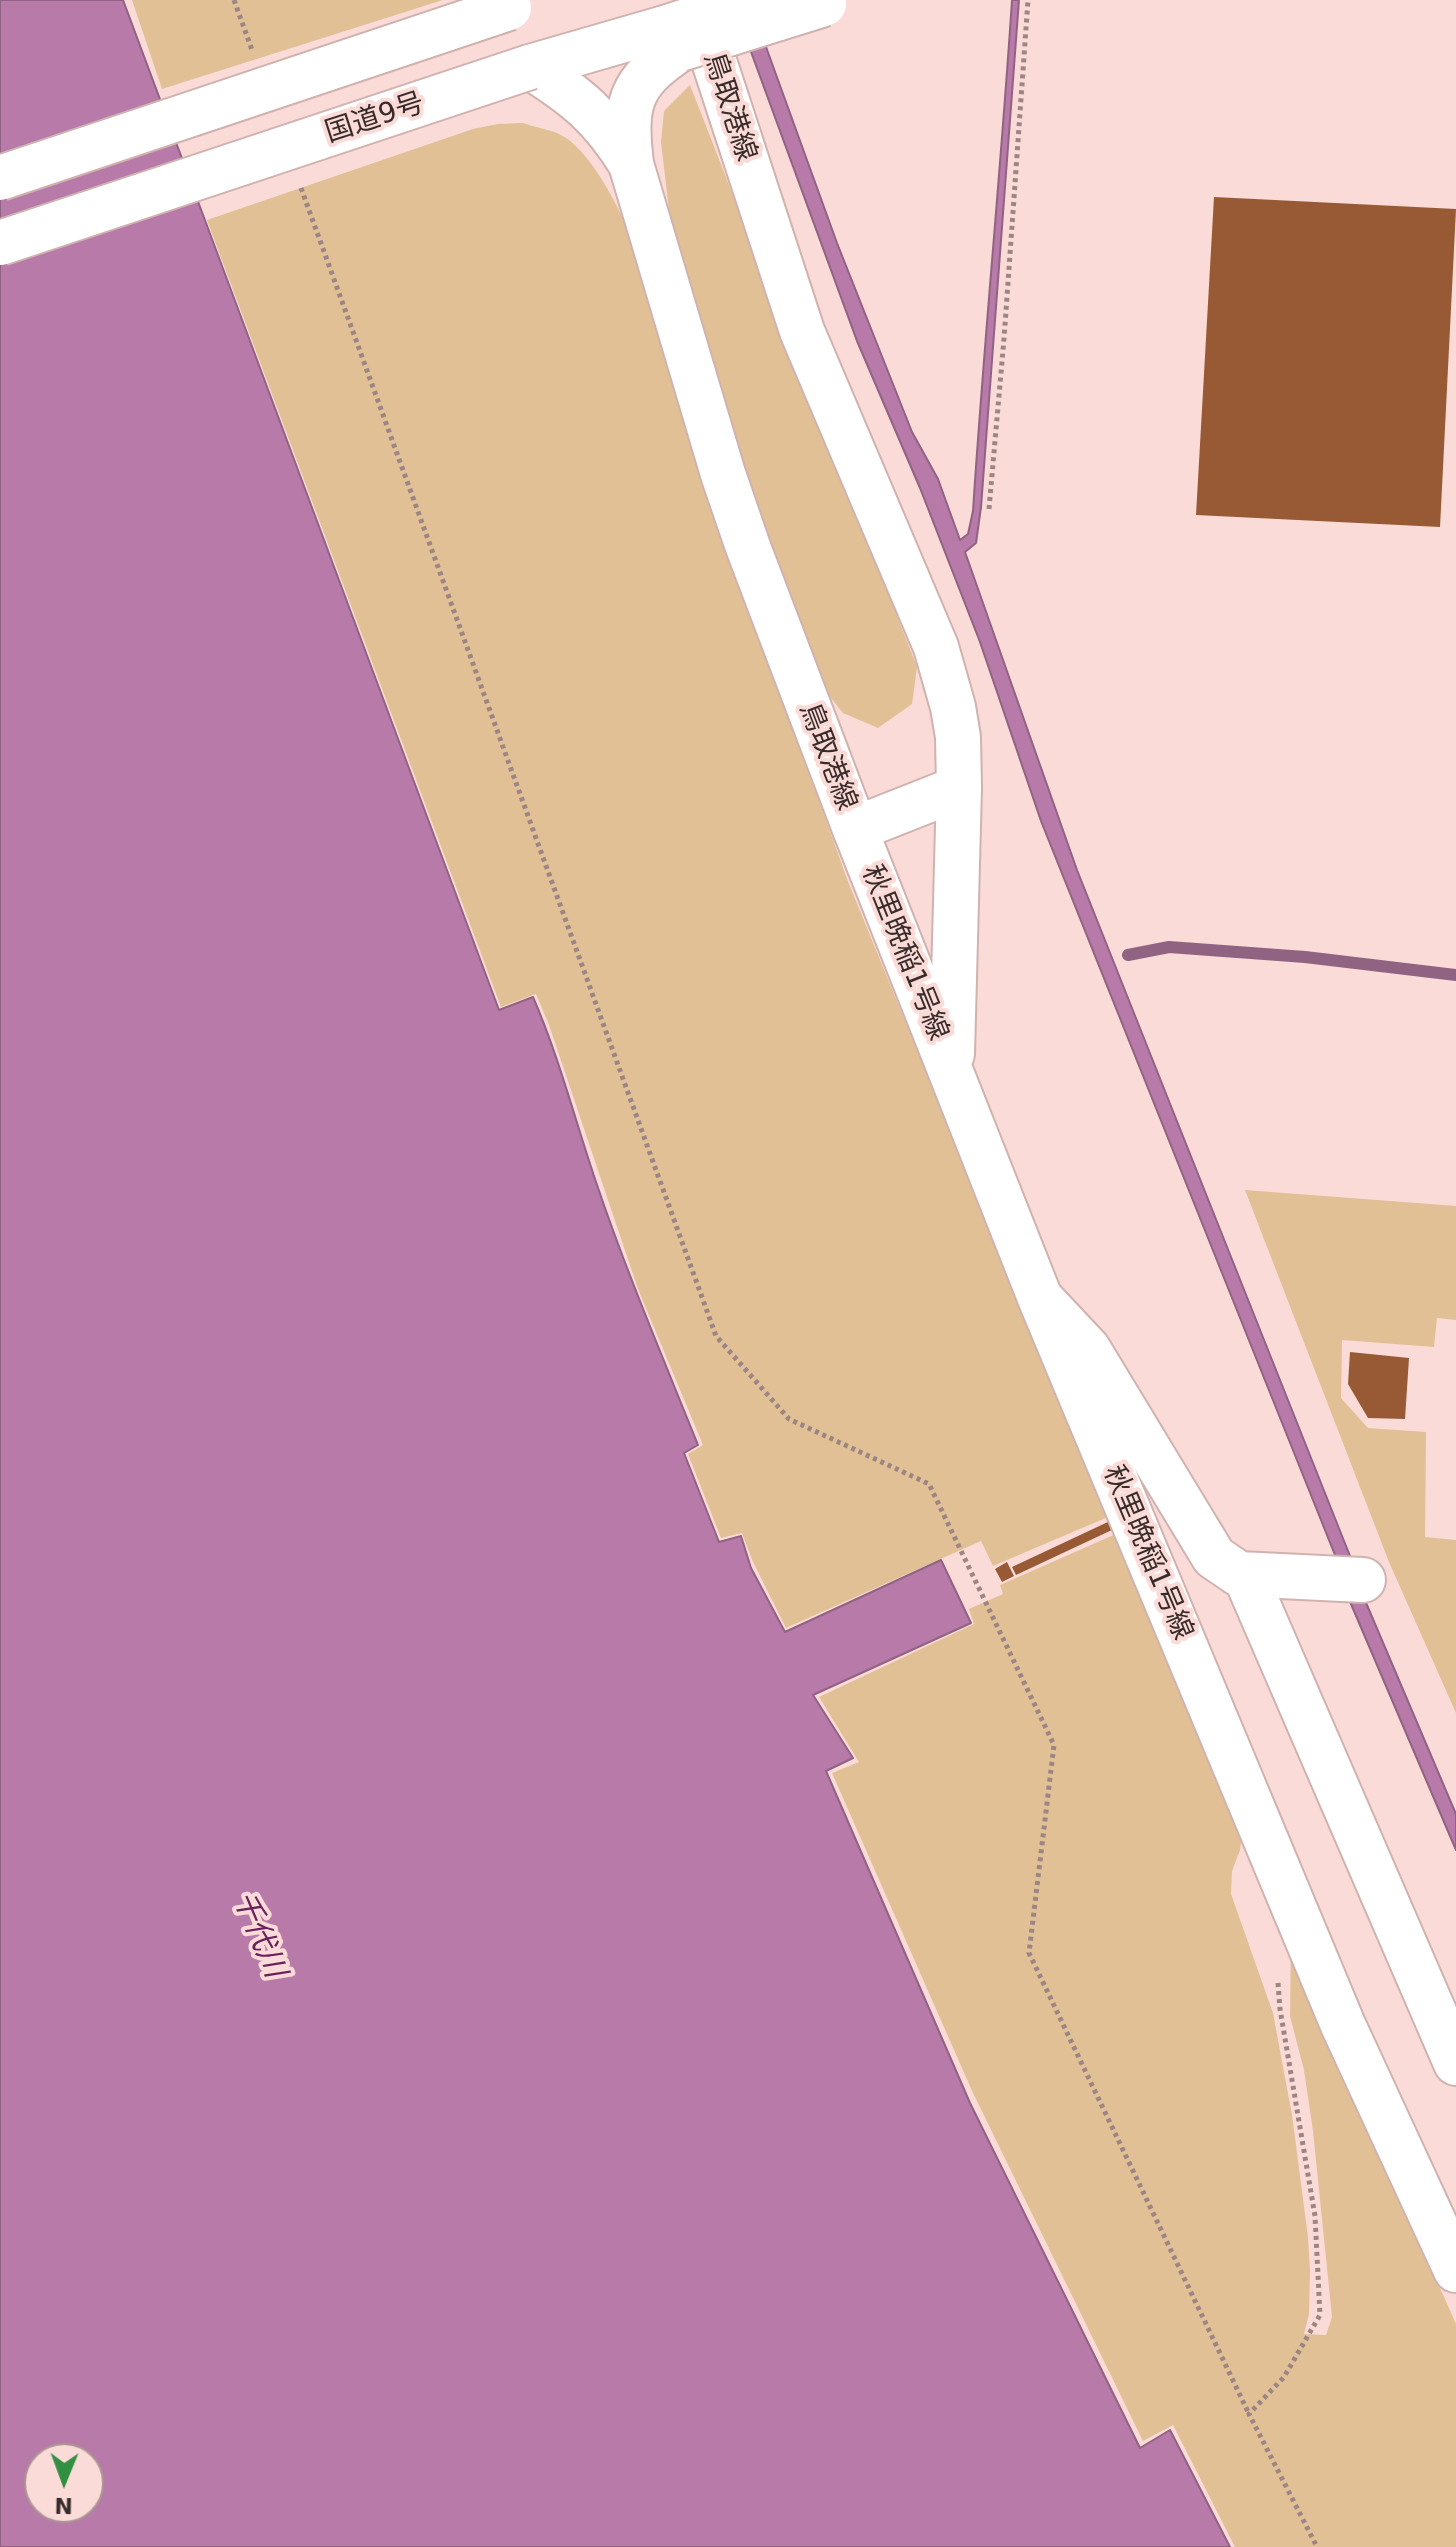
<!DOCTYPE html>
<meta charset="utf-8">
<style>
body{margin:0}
#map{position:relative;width:1456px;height:2547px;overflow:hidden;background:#fadbd8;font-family:"DejaVu Sans",sans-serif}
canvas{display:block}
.north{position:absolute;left:24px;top:2443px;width:80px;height:80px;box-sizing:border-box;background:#fadbd8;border:2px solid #ac9593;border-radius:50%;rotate:181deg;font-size:22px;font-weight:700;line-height:32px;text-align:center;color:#382c2b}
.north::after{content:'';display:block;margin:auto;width:28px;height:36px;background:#318f42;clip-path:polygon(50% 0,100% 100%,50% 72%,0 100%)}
</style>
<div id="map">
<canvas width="1456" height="2547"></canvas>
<div class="north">N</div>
</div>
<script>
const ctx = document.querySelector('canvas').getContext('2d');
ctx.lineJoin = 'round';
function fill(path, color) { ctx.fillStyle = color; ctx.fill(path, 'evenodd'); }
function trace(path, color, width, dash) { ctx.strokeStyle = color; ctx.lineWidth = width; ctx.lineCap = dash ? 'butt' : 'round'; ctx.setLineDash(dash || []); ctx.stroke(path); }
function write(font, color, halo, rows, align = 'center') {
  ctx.font = font + ' "DejaVu Sans","Noto Sans JP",sans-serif'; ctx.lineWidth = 8; ctx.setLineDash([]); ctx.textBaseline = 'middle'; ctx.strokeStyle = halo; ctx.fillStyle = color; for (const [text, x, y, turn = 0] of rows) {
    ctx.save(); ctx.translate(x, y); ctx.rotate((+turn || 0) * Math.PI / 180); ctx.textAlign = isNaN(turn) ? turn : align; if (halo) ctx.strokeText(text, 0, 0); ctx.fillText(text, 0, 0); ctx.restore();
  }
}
const green = new Path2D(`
 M132 0H443L162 89Z
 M690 85 917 667 912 704 878 728 843 713 827 693 742 465 672 235 661 142 664 111Z
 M523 123C534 127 548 129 559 134 590 148 620 210 633 240L705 479 847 879 1108 1517 993 1566 981 1541 786 1628 753 1562 742 1533 721 1538 688 1454 703 1445 638 1289 549 1025 536 994 501 1007 207 220 473 129 498 124Z
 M1245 1190 1456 1206V1320L1437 1318 1434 1347 1342 1340 1341 1398 1368 1428 1426 1432 1425 1537 1456 1540V1713L1389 1562Z
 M1116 1534 1168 1663 1242 1834 1240 1850 1232 1871 1231 1894 1273 2013 1292 2115 1308 2237 1310 2271 1309 2314 1304 2334 1326 2335 1332 2317 1313 2131 1304 2070 1290 2016 1291 1943 1346 2077 1456 2324V2547H1235L1173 2425 1143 2441 973 2093 832 1773 859 1762 819 1697 974 1624 969 1609 1003 1594 1000 1585Z`);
const water = new Path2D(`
 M0 0H123L499 1010 533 997C559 1057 575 1120 596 1182 626 1271 663 1358 698 1445L684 1453 719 1542 741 1536 751 1568 785 1632 941 1560 971 1623 813 1695 853 1758 826 1771 970 2103 1140 2448 1170 2430 1230 2547H0ZM40 2459H88V2507H40Z
 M732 0H749L837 243 912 432 938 479 960 540 968 534 973 511C984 340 1001 170 1012 0H1019L981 507 976 543 965 552 1077 870 1354 1566 1364 1598 1456 1814V1850L1348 1597 1339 1565 1041 821 980 642 920 488 857 341Z`);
const stream = new Path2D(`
 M1128 955 1169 947 1305 957 1456 975`);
const building = new Path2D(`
 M1214 197 1456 209 1440 527 1196 515Z
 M1350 1352 1409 1358 1405 1419 1368 1418 1348 1384Z
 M1110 1521 1114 1529 1016 1575 1012 1567Z
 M1007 1562 1014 1576 1002 1582 995 1569Z`);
const path = new Path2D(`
 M234 0 252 50
 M301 188 716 1336 789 1419 929 1484 1054 1745 1029 1953 1249 2414
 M989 509 1004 339 1028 0
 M1278 1983 1280 2009 1315 2216 1320 2315 1284 2377 1249 2414 1317 2547`);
const minor = new Path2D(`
 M1042 1300 1088 1349 1214 1557 1239 1574 1363 1580
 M1245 1575 1456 2063`);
const tertiary = new Path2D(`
 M855 829 1040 1298 1343 2025 1456 2270
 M952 1054 959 788`);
const primary = new Path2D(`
 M680 49C629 83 624 103 631 164L723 474 748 547 855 829 959 788 958 737 953 707 936 647 802 331 696 6`);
const trunk = new Path2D(`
 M530 67C577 96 602 117 631 164
 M530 67 665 28`);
const primaryBridge = new Path2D(`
 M680 49 824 4`);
const trunkBridge = new Path2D(`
 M665 28 751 0
 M0 178 509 8
 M0 243 530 67`);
const streetNames = [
 ["鳥取港線",729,107,72],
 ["国道9号",375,119,-18],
 ["鳥取港線",827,757,69],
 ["秋里晩稲1号線",904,953,68],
 ["秋里晩稲1号線",1147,1553,67]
];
const waterNames = [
 ["千代川",258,1935,67]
];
fill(green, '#e2c096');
fill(water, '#b77aa9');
trace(water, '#916383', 2);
trace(stream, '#916383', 12);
fill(building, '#985935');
trace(minor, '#d0b2af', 48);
trace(tertiary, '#d0b2af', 48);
trace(primary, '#d0b2af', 48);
trace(trunk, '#d0b2af', 48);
trace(path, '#9c8684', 5, [4, 4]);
trace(minor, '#fff', 44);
trace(tertiary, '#fff', 44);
trace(primary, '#fff', 44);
trace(trunk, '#fff', 44);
trace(primaryBridge, '#d0b2af', 48, []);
trace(trunkBridge, '#d0b2af', 48, []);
trace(primaryBridge, '#fff', 44);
trace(trunkBridge, '#fff', 44);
write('28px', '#382c2b', '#fadbd8', streetNames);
write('italic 30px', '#69205d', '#fadbd8', waterNames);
</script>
